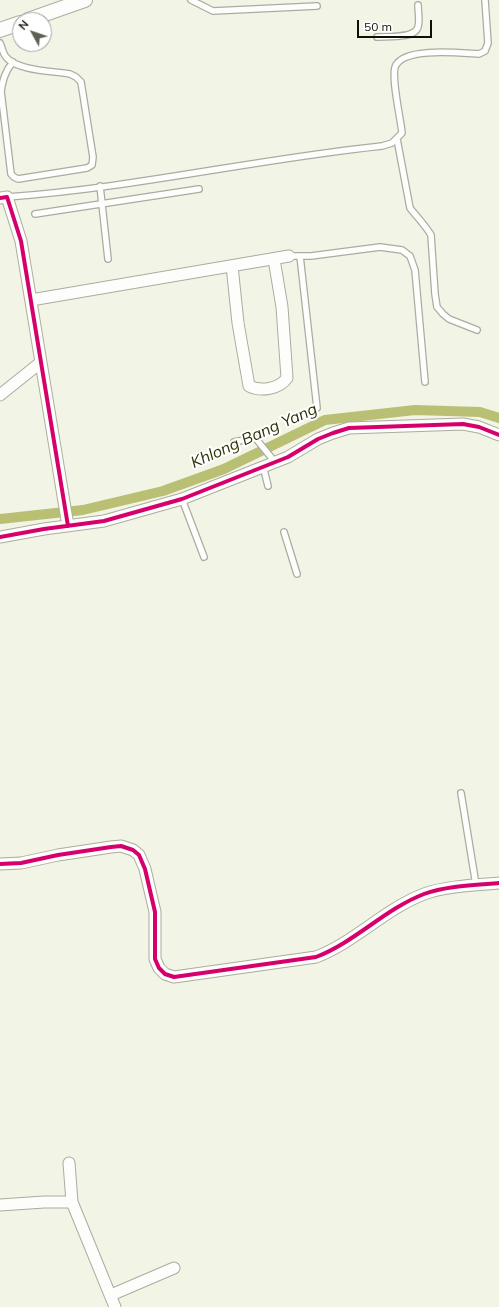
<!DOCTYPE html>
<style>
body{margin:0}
#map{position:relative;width:499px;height:1307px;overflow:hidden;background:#f2f4e5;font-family:Mulish,sans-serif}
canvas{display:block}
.north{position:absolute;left:12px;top:12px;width:40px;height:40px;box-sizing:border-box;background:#fff;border:1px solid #9f9f9c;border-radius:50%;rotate:310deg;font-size:11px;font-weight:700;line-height:16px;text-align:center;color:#0f1007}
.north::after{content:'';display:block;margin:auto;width:14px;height:18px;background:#5e6055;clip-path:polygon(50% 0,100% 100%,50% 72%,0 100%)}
.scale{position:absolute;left:357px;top:20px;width:75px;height:18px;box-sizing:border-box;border:2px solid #0f1007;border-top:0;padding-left:5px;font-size:12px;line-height:14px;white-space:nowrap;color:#0f1007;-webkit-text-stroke:3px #fff;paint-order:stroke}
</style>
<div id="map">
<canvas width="499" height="1307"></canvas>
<div class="north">N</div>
<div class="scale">50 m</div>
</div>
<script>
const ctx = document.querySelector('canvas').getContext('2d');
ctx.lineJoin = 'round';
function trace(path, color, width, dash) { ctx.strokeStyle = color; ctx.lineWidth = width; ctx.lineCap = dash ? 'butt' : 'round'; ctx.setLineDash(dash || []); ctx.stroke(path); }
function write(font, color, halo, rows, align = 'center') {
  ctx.font = font + ' Mulish,sans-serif'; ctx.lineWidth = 4; ctx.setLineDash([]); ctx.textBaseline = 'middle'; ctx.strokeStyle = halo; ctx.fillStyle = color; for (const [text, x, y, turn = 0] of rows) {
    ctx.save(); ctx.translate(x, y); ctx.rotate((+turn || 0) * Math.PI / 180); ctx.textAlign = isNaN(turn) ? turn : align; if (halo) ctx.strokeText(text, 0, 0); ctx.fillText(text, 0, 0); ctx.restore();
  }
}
const canal = new Path2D(`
 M0 519 83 510 163 491 224 469 325 420 415 410 480 412 499 418`);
const service = new Path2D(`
 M191 0 213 11 317 6
 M377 37C387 36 415 39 418 27 420 21 418 11 418 5
 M0 43C2 47 3 54 6 57 17 71 54 71 70 74L76 77 81 82 93 157 92 165 87 168 18 179 14 177 11 174 1 91C3 80 5 71 13 62
 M397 139 410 208C417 217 425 225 431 235L435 294 437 307 443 314 449 319 477 330
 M100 186 108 259
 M7 197C133 188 257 159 382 146L392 143 402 133C401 120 390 74 396 65 406 47 460 53 479 54L485 51 488 43 485 0
 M35 214 199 189
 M289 256H311L380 247 402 250 410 256 415 270 425 382
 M300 256 317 408
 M234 442 254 438 257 440 275 462
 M263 466 268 486
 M182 499 204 557
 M284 532 297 574
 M461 793 476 885`);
const minor = new Path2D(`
 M0 198 7 197 21 241 68 526
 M232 266 238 323 249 386C261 392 279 389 287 378L282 307 274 259
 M31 300 289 256
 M0 395 40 363
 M0 537 44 529 104 521 182 499 288 457 318 439 333 433 349 428 463 424 479 427 499 435
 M0 864 21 863 58 855 111 847 121 846 133 850 139 855 145 869 155 912V959L159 968 165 974 174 977 316 957C355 942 385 909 424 894 446 886 476 885 499 883
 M69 1163 72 1202
 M0 1205 44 1202H72L115 1307
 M111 1295 174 1268`);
const tertiary = new Path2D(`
 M28 20 85 0
 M0 30 20 23`);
const cycleway = new Path2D(`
 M0 198 7 197 21 241 68 526
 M0 537 44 529 104 521 182 499 288 457 318 439 333 433 349 428 463 424 479 427 499 435
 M0 864 21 863 58 855 111 847 121 846 133 850 139 855 145 869 155 912V959L159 968 165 974 174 977 316 957C355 942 385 909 424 894 446 886 476 885 499 883`);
const waterNames = [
 ["Khlong Bang Yang",254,436,-24]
];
trace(canal, '#b9c074', 10);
trace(service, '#abaca1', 8);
trace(minor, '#abaca1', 13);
trace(tertiary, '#abaca1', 16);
trace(service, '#fdfdfb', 5.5);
trace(minor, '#fdfdfb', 11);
trace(tertiary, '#fdfdfb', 14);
trace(cycleway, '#d6006c', 4);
write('italic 16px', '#2e3105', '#fff', waterNames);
</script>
